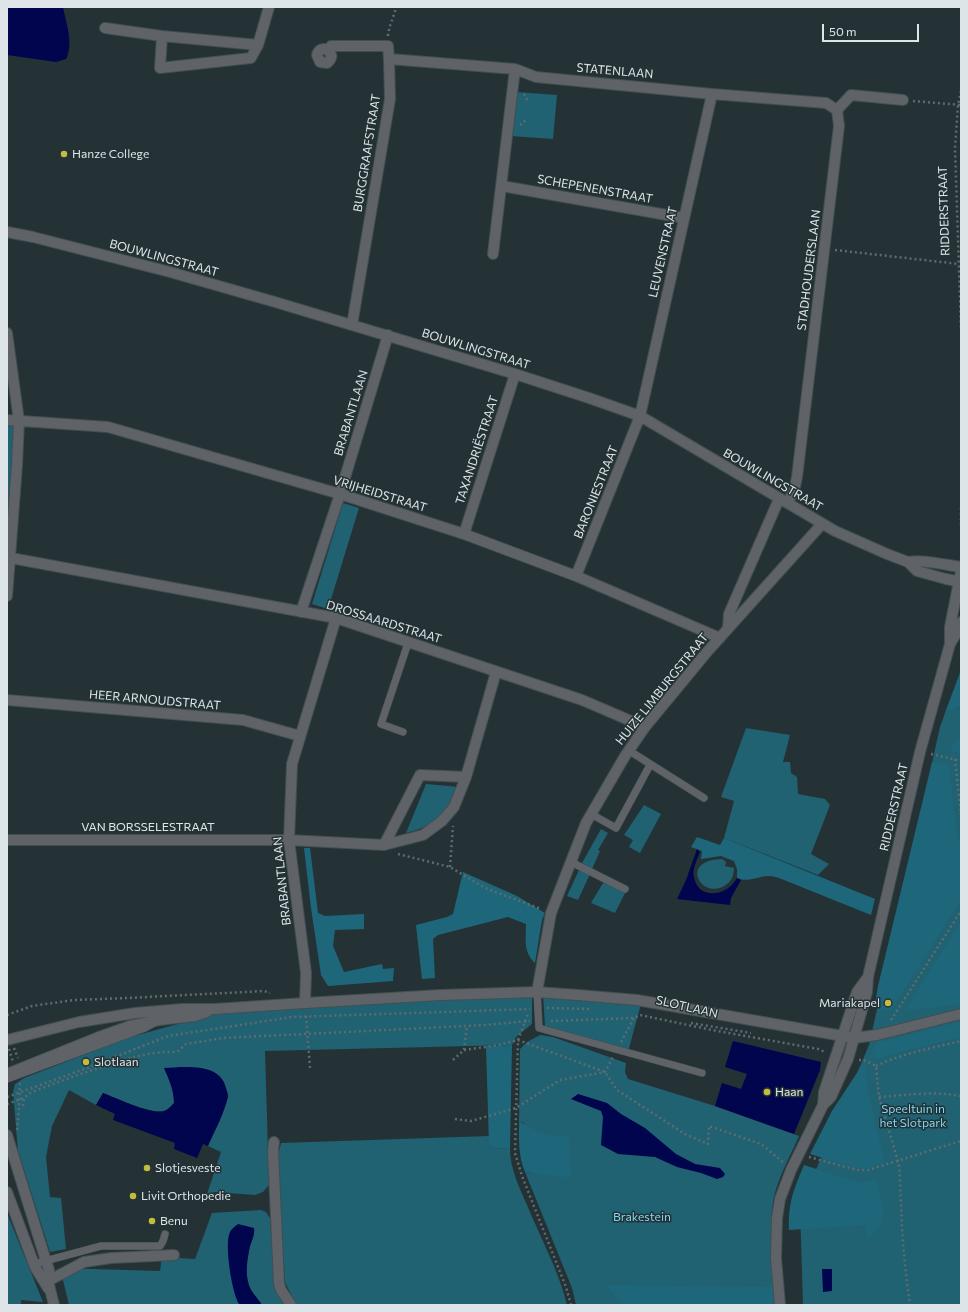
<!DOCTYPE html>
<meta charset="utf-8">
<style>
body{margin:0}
#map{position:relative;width:968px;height:1312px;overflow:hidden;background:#243236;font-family:Commissioner,sans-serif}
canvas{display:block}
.frame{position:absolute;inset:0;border:8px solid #dde5e8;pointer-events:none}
.scale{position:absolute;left:822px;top:24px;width:97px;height:18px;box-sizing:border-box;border:2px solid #dde5e8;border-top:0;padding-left:5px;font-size:12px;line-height:14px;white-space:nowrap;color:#dde5e8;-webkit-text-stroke:3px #243236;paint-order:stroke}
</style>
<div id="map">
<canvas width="968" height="1312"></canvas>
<div class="frame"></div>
<div class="scale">50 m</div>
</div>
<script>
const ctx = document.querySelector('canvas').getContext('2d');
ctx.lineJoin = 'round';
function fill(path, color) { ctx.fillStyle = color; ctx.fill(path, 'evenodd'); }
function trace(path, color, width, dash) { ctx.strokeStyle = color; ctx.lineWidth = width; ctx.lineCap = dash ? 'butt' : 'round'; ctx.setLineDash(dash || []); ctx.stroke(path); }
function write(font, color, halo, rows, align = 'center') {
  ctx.font = font + ' Commissioner,sans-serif'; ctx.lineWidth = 3; ctx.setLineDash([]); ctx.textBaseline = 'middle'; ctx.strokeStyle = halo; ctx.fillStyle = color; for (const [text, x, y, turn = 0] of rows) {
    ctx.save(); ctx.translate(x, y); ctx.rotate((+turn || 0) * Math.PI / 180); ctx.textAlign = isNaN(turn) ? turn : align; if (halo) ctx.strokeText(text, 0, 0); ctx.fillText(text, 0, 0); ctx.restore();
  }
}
const green = new Path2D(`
 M517 92 557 95 553 139 510 136Z
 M7 425 17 426 7 548Z
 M343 503 359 508 328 609 312 604Z
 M961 706V1305H803L800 1207 869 1045 940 727 946 710H953Z
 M746 728 790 735 783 762H790L791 773 797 777 798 794 825 799 830 805 811 854 829 864 818 875 724 838 734 801 721 797Z
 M426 784 459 787C458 804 439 820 424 827 418 830 412 831 406 833Z
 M644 805 661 814 640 853 629 847 633 840 624 835Z
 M601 829 608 833 598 850 600 851 592 869 582 863Z
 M722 859 726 862 725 866 734 868C734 874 732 881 727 884 703 903 677 860 722 859Z
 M579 870 590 874 578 900 567 896Z
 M603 883 610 884 625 893 615 913 591 903Z
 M532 994V1024L516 1037 512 1045 265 1051 269 1185 263 1192 255 1195 215 1192 207 1194 221 1152 208 1146 210 1140 201 1068H164C169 1080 174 1090 174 1103 171 1106 168 1110 164 1111 152 1115 116 1098 103 1093L96 1105 69 1090 52 1126 46 1157 50 1197 61 1198 66 1249 50 1252 18 1151 13 1092 15 1084 24 1078 127 1038 214 1014Z
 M543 994 641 1004 628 1052 545 1026Z
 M540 1035 553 1037 626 1063 625 1072 628 1079 715 1106 799 1136C790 1157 777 1179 773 1202 769 1229 772 1259 774 1287H770L771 1305H576L572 1288 525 1172 532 1173 524 1123 519 1121 520 1049 527 1042Z
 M489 1136V1145L494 1148 510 1149C510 1168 519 1187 527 1205 540 1237 559 1271 567 1305H298L295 1303 285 1282 277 1160 281 1143Z
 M261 1210 266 1212 270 1218 275 1287 284 1305H262C259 1300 254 1295 251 1290 244 1277 247 1260 250 1246 252 1240 255 1234 254 1228L237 1301 240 1305H69L60 1268 160 1271 162 1257 195 1259 212 1213Z
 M7 1213 43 1302 21 1300V1305H7Z`);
const forest = new Path2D(`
 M961 670V706L953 710H946Z
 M961 739V753L950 751 956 740Z
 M932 762 949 765 957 836 961 843V900L891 1010H881L875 1004 878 986Z
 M697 837 720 845 724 838 875 899 871 915 779 878C776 877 773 876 769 876 758 876 748 883 737 878V869L734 861 721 856 701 859 702 851 691 847Z
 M304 848H310L318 913 325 916 364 914V929L335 930 333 946 344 972 382 964 383 969 394 968 393 981 328 986 321 975 311 908Z
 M463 872 517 896 545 913 542 920 535 963C523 952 526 939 526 924L508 917 438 935 433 939 435 978 422 979 416 925 447 917 453 914Z
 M961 921V1004L929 1008 906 1010Z
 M961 1021V1037L907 1050 879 1059 870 1058 876 1043Z
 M512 1045 510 1149 494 1148 489 1145 486 1046Z
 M866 1059 867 1089 885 1163 866 1168H855L810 1154 832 1111Z
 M519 1121C540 1133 544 1137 569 1135L571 1178 525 1172C518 1155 519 1139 519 1121Z
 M804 1165 860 1183 876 1179C880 1193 887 1211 880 1226 877 1231 871 1236 867 1240L866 1225 789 1230C788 1202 794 1189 804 1165Z
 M605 1285 774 1287 775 1305H624Z`);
const water = new Path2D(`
 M7 7H63C66 23 74 44 66 59L56 62 7 55Z
 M697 849 700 852C697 860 692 869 694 877 698 901 728 896 737 878L741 880 731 898 730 905 677 899 686 880Z
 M733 1041 821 1062 820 1070 794 1134 715 1106 722 1083 741 1089 747 1074 725 1067Z
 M164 1068C184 1067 220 1062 226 1088 227 1091 228 1094 228 1097 224 1114 215 1130 208 1146L203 1144 197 1158 174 1149 175 1143 113 1120 115 1114 96 1105 103 1093C116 1098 152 1115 164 1111 168 1110 171 1106 174 1103 174 1090 169 1079 164 1068Z
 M578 1094 607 1103 621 1114 645 1128 676 1154 695 1164 720 1168 725 1174 723 1177 717 1179 701 1173 677 1167 655 1157 618 1154 601 1145 603 1117 601 1111 571 1099Z
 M238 1224 254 1228C255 1234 252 1240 250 1246 247 1260 244 1277 251 1290 254 1295 259 1300 262 1305H240C232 1296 225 1247 229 1235 230 1230 234 1227 238 1224Z
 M822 1269H832V1291L823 1292Z`);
const path = new Path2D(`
 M388 36C389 25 394 17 396 7
 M961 91 958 105 955 148 961 330
 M524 94 529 103
 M913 101 961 105
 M520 125 527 119
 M835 250 959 264
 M961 508V526
 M931 754 961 761
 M955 759 961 815
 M398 854 450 867 485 888 541 909
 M450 867 453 826
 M547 1008 592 1009
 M7 1015 32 1006 74 1000 128 998 264 991 270 993
 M306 1016 310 1068
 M891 1020 961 911
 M551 1021 634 1018 640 1015 712 1030 818 1049 825 1052
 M691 1023 751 1033
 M621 1042 634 1018
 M14 1048 18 1058
 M9 1049 13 1062
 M464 1050 499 1045 518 1040 528 1014
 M453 1060 464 1050 467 1026
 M859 1060H864L876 1066 879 1097 898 1161C901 1175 900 1189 901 1204 902 1237 905 1271 910 1305
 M876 1066C903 1053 932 1048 961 1041
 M7 1097 87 1068 168 1036 292 1017 530 1009
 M879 1097C906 1095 934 1091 961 1096
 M7 1104 24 1098
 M23 1106 24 1098 30 1093C55 1083 79 1074 105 1066 129 1058 151 1051 177 1052L186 1044 223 1038 485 1025 530 1021
 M455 1119 471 1121 516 1108 560 1080 605 1072 613 1057
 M17 1130 19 1108 20 1083
 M809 1157 857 1170H868L961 1141
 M571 1305 566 1287 522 1176 515 1153 518 1040 605 1072 617 1090 685 1134 708 1144 709 1126 761 1144 784 1163`);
const service = new Path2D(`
 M403 732 381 724 408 643
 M628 750 704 798
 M591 814 616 828 650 765
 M571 862 625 889
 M537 992 539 1028 702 1073
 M7 1079 145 1028 154 1023
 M34 1264 101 1246H160L163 1241 165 1234`);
const pedestrian = new Path2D(`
 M48 1281 84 1262 111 1258 174 1255`);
const minor = new Path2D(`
 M105 28 162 36 258 45 269 7
 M162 36 160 68 251 58 258 45
 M328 50C333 55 332 59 327 63L320 62 317 55C319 49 322 48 328 50L331 46H388L389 59 390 99 352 325
 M389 59 515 69 536 77 712 94 826 103 837 110
 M502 186 684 218
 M7 232 33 237 170 272 275 302 515 374 589 398 640 416 835 531 887 554 908 562 917 571 946 579 961 582
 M493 254 515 69
 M7 333 19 421 17 465 7 596
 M7 420 108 427 340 494 464 534 576 576 720 638
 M787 503 794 491 797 477 839 126 837 110 851 95 903 100
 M464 534 515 374
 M7 558H11L336 618 582 700 645 727
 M908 562C924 559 944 565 961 567
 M576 576 640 416 712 94
 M301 612 340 494 388 335
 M728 628 729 614 779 499
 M7 700 243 720 300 736
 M7 840H289L384 845 423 835 442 821 454 807 466 777 496 672
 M384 845 420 775 466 777
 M537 992 551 913 586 823 625 756 645 727 707 652 822 524
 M305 1003 306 973 289 840 292 764 336 618
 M854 1038 877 1035 961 1014
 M7 1135 46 1261 49 1270 48 1281 54 1305
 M274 1142 273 1151 279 1284 281 1290 291 1305
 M7 1192 35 1267 48 1288`);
const tertiary = new Path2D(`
 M950 644V627L961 571
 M7 1040 79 1022 135 1013 182 1009H215L305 1003 441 995 537 992 578 995 637 1000 854 1038
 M7 1074 99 1037 130 1026 159 1020 195 1016 207 1012
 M823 1105 824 1092 857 992 868 977
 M780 1305 776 1258 777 1218 780 1199 791 1170 823 1105 831 1097 848 1059 867 992 868 977 920 752 950 644 959 629 961 622`);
const markers = [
 [64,154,4,"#c3bd3e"],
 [888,1003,4,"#c3bd3e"],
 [86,1062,4,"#c3bd3e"],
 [767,1092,4,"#c3bd3e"],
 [147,1168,4,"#c3bd3e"],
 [133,1196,4,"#c3bd3e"],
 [152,1221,4,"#c3bd3e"]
];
const streetNames = [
 ["STATENLAAN",615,71,5],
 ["BURGGRAAFSTRAAT",367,153,-81],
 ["SCHEPENENSTRAAT",595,189,10],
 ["RIDDERSTRAAT",944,211,-92],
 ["LEUVENSTRAAT",663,252,-77],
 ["BOUWLINGSTRAAT",164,258,15],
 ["STADHOUDERSLAAN",809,270,-83],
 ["BOUWLINGSTRAAT",476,349,17],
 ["BRABANTLAAN",351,413,-73],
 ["TAXANDRIËSTRAAT",477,450,-72],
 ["BOUWLINGSTRAAT",773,480,30],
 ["BARONIESTRAAT",596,492,-68],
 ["VRIJHEIDSTRAAT",380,494,17],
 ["DROSSAARDSTRAAT",384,622,17],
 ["HUIZE LIMBURGSTRAAT",662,689,-51],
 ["HEER ARNOUDSTRAAT",155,700,5],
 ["RIDDERSTRAAT",894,807,-77],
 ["VAN BORSSELESTRAAT",148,827],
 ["BRABANTLAAN",282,881,-96],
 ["SLOTLAAN",687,1007,13]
];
const poiNames = [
 ["Hanze College",72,154],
 ["Mariakapel",880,1003,"right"],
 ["Slotlaan",94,1062],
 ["Haan",775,1092],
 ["Slotjesveste",155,1168],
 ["Livit Orthopedie",141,1196],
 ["Benu",160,1221]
];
const parkNames = [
 ["Speeltuin in",913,1109],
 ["het Slotpark",913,1123],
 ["Brakestein",642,1217]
];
fill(green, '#206172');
fill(forest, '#1e677a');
fill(water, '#00054d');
trace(service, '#424f52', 8);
trace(pedestrian, '#424f52', 12);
trace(minor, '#424f52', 12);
trace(tertiary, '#424f52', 12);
trace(path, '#5f6b6f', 2.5, [2, 3]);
trace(service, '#5f6367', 7);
trace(pedestrian, '#5f6367', 10);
trace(minor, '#5f6367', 10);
trace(tertiary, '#5f6367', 10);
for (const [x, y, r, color] of markers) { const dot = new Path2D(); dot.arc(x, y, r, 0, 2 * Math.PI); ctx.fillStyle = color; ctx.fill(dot); trace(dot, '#243236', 1.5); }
write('12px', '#dde5e8', '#243236', streetNames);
write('12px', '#dde5e8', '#243236', poiNames, 'left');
write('12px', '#7ed8f2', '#243236', parkNames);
</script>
